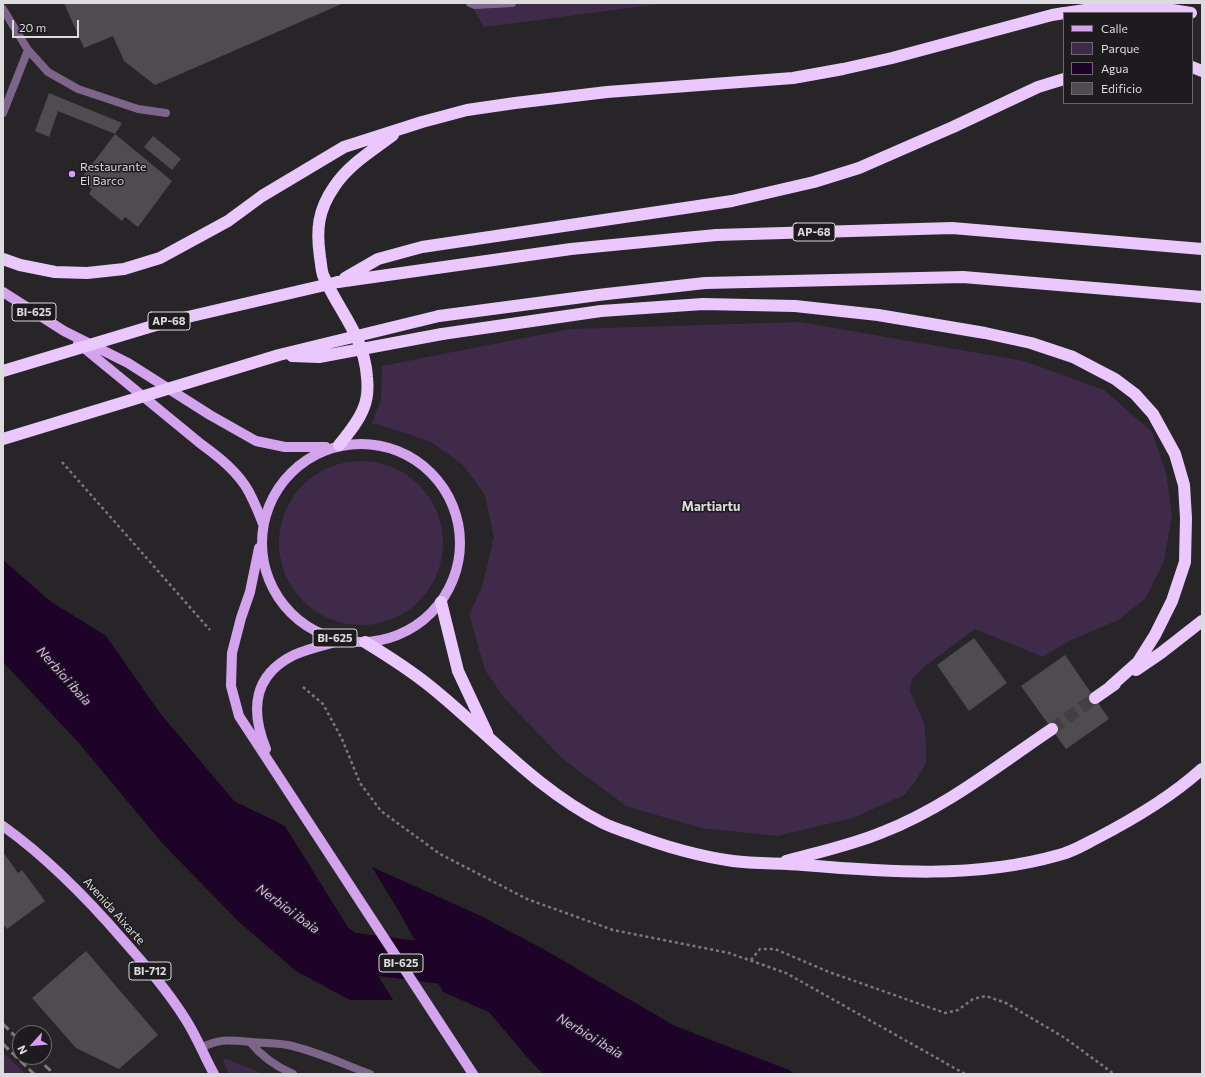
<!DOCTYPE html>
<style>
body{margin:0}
#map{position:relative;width:1205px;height:1077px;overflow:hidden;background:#272528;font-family:Commissioner,sans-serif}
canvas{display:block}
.frame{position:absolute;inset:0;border:4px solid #dddbde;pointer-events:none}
.legend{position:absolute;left:1063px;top:12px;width:130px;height:92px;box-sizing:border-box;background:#1e1b1f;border:1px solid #6a686b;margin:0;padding:5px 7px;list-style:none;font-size:12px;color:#dddbde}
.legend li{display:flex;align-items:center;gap:8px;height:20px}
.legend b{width:20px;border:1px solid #6a686b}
.north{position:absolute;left:12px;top:1025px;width:40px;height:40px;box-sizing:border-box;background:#1e1b1f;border:1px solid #6a686b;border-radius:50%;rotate:243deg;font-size:11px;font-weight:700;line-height:16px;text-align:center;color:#dddbde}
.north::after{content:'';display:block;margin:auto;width:14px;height:18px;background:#d99af8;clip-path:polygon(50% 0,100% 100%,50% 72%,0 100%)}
.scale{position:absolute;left:12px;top:20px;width:67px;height:18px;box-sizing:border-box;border:2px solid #dddbde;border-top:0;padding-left:5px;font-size:12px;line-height:14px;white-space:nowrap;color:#dddbde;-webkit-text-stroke:3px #1e1b1f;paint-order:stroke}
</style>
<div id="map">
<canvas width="1205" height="1077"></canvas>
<div class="frame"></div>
<ul class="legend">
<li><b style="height:5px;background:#d4a3ed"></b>Calle</li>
<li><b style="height:11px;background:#3f2a4a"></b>Parque</li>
<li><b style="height:11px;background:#1c0327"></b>Agua</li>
<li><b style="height:11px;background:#4f4c50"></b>Edificio</li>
</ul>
<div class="north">N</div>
<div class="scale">20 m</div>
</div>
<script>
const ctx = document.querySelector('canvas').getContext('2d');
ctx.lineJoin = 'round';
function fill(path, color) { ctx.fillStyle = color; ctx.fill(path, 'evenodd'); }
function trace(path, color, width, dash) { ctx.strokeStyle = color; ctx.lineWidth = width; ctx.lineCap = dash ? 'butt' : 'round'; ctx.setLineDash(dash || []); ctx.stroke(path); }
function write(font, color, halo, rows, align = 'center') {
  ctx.font = font + ' Commissioner,sans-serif'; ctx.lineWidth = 3; ctx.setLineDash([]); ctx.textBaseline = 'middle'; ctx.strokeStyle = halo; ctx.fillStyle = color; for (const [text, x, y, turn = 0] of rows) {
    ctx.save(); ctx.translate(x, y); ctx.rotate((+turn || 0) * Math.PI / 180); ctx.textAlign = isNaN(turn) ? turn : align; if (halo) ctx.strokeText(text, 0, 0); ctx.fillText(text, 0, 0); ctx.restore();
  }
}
const green = new Path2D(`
 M470 3H668L484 27Z
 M800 322 1024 361 1104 390 1152 432 1166 473 1172 515 1164 561 1145 599 1118 620 1069 641 1043 657 975 629 924 667 912 679 910 691 924 723 926 743V763L915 782 904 795 853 818 777 836 701 828 626 806 563 759 505 699 485 670 469 614 482 587 494 537 485 495 463 465 431 442 402 432 372 423 381 400 382 366 570 329Z
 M279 543a82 82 0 1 1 164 0a82 82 0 1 1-164 0Z
 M3 1053 26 1074H3Z
 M224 1058 264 1074H229L223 1061Z`);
const water = new Path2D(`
 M3 560 50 601 106 636 160 713 234 801 285 826 393 1000H350L296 971 238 921 164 845 78 742 3 662Z
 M372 867 481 916 545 950 675 1026 789 1070 795 1074H543L527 1057 489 1012 443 992 401 915Z`);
const river = new Path2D(`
 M317 930 348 952 481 969`);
const building = new Path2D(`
 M64 3H344L155 85 124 61 113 36 84 48Z
 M49 93 122 123 115 134 58 111 49 137 35 131Z
 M115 134 172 181 138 227 125 217 122 221 89 194 92 189 80 180Z
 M153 136 181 159 172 170 144 147Z
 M974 638 1007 683 969 711 937 665Z
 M1065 655 1109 719 1066 749 1021 686Z
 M3 852 18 873 22 870 45 901 7 929 3 924Z
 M86 951 158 1035 119 1069 76 1048 32 998Z`);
const motorwayTunnel = new Path2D(`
 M1052 729 1095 698`);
const path = new Path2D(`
 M62 462 210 630
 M303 687 323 704 342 739 360 783 381 811 440 854 527 899 613 930 729 953 786 973 965 1074
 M751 960 760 949H775L829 972 945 1013 958 1010 973 999 986 996 1006 1003 1065 1038 1114 1074`);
const service = new Path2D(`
 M250 1042C262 1057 275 1066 293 1074
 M200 1048C221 1038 229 1040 251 1042 264 1043 276 1043 288 1045 316 1051 343 1064 370 1074`);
const minor = new Path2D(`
 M470 3 475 5 512 3
 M3 9 28 50 48 72 78 89 138 109 166 113
 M3 113 28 50`);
const primary = new Path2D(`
 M3 292 64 331 128 363 210 415 256 441 285 447H326
 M78 343 201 444C219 457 238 472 249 492 254 502 259 513 263 524
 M262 543a99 99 0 1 1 198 0a99 99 0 1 1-198 0Z
 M259 548 250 592 241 618 232 653 231 686 239 716 473 1074
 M266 749C250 710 253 675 294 655 309 648 326 645 342 640
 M3 826C49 859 87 898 124 941 146 966 168 991 186 1020 197 1037 204 1056 214 1074`);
const motorway = new Path2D(`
 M1065 13 1105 7 1160 8 1191 13
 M1192 67 1202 71
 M3 259 20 265 55 272 87 273 124 269 160 258 228 221 262 196 344 147 422 122 467 110 515 103 607 92 793 78 843 69 892 58 1052 15 1064 13
 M345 278 378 259 422 247 732 201 814 182 859 168 953 127 1038 87 1064 79
 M338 282 571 249 716 235 952 228 1202 249
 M439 316 598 295 705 283 963 277 1202 297
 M442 334 601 311 703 304 795 306 878 315 985 333 1031 343 1073 357 1115 379 1135 394 1153 414 1175 454 1184 485 1186 518 1185 562 1172 601 1155 635 1138 662 1110 687
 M339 445C348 434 359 421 364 407 368 397 368 387 367 377 364 335 339 312 323 275 321 269 321 262 320 257 316 230 318 210 334 187 348 165 372 151 393 135
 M441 602 458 671 487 733
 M365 642C388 656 410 670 431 687 488 733 537 790 603 823 611 827 620 830 629 833 663 846 697 856 733 861 756 864 780 863 803 865 888 872 975 879 1059 855 1072 852 1085 844 1097 838 1134 819 1171 797 1202 769
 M1136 670 1161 653 1202 621
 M1095 698 1115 684
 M786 861C819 852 852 845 883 832 945 808 997 766 1052 729`);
const rail = new Path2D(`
 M3 1024 20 1041
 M3 1044 34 1074
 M36 1057 54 1074`);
const motorwayBridge = new Path2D(`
 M292 356 319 357 442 334
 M3 371 166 322 338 282
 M3 439 279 355 439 316`);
const markers = [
 [72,174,4,"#d99af8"]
];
const shields = [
 [814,232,42],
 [34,312,44],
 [169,321,42],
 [335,638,44],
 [401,963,44],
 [150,971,42]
];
const shieldNames = [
 ["AP-68",814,232],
 ["BI-625",34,312],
 ["AP-68",169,321],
 ["BI-625",335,638],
 ["BI-625",401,963],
 ["BI-712",150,971]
];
const poiNames = [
 ["Restaurante",80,167],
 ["El Barco",80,181]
];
const streetNames = [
 ["Avenida Aixarte",114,911,48]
];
const neighbourhoodNames = [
 ["Martiartu",711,507]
];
const waterNames = [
 ["Nerbioi ibaia",64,676,48],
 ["Nerbioi ibaia",288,909,36],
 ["Nerbioi ibaia",590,1036,31]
];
fill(green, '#3f2a4a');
fill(water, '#1c0327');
trace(river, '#1c0327', 40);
fill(building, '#4f4c50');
trace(motorwayTunnel, '#424043', 12, [12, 6]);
trace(path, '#7a787b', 2.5, [3, 3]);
trace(service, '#7c6588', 8);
trace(minor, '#7c6588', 8);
trace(primary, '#d4a3ed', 10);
trace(motorway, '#eac7fd', 12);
trace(rail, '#7c7a7d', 3, [8, 4]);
trace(motorwayBridge, '#eac7fd', 12);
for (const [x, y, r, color] of markers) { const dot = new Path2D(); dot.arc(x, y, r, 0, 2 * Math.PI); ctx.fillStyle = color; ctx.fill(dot); trace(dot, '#1e1b1f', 1.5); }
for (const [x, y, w] of shields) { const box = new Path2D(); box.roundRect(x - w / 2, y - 9, w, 18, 3); ctx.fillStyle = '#1e1b1f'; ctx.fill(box); trace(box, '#dddbde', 1); }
write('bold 11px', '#dddbde', null, shieldNames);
write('12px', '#dddbde', '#1e1b1f', poiNames, 'left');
write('12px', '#dddbde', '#1e1b1f', streetNames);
write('bold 13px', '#dddbde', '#1e1b1f', neighbourhoodNames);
write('italic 13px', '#deb1f5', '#1e1b1f', waterNames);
</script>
